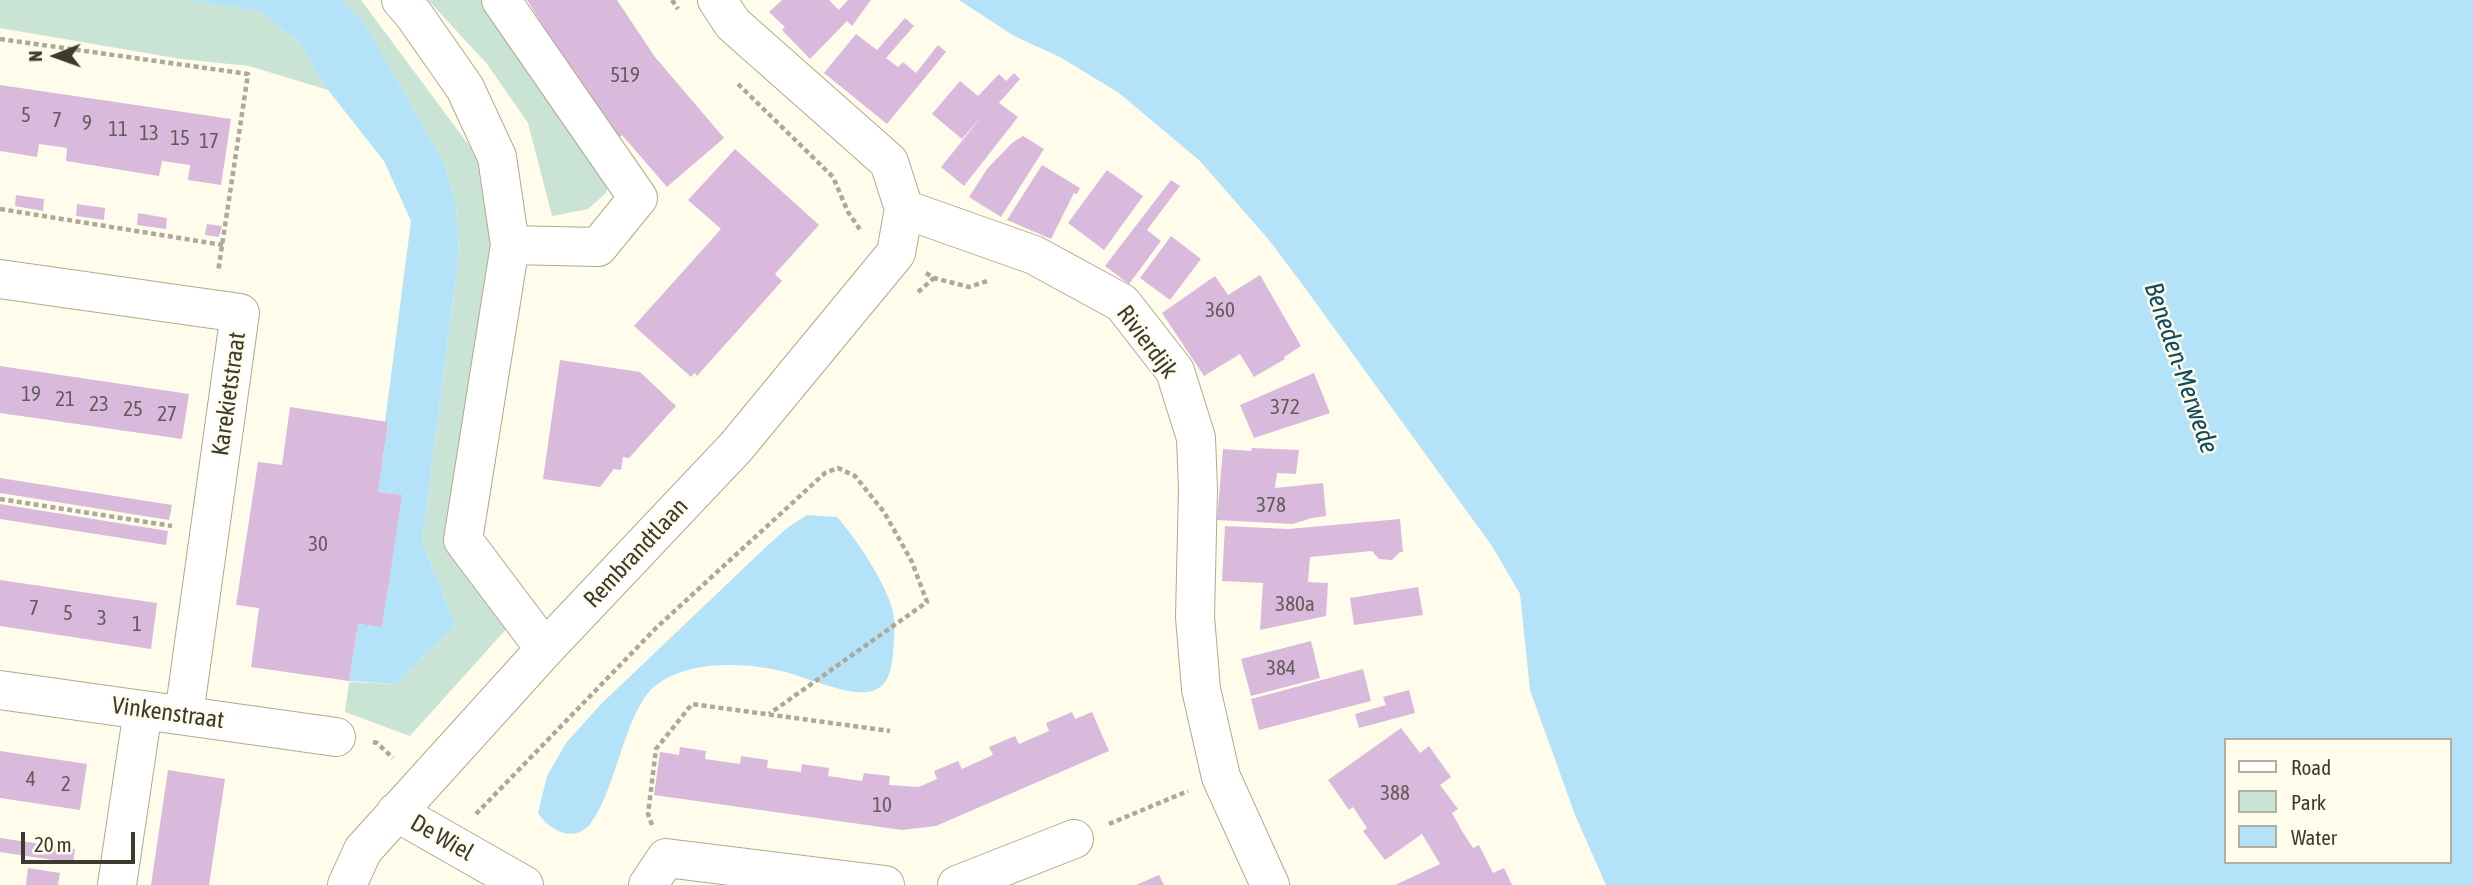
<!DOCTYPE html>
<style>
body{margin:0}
#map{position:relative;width:2473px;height:885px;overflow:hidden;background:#fffceb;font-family:"Asap Condensed",sans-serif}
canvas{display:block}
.legend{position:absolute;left:2224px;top:738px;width:228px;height:126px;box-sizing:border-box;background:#fffceb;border:2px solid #b1afa0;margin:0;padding:9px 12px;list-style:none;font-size:21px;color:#3d3b30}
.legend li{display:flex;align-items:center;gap:14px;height:35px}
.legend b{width:35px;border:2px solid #b1afa0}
.north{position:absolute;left:21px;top:21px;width:70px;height:70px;-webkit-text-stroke:5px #fffceb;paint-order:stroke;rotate:269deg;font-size:19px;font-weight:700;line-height:28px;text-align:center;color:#3d3b30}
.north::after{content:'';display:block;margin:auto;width:24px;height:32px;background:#3d3b30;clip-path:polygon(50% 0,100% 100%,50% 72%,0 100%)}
.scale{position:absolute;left:21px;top:832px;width:114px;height:32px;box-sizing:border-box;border:4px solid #3d3b30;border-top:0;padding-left:9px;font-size:21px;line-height:24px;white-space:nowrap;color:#3d3b30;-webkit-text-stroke:5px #fffceb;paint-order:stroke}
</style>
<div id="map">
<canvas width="2473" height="885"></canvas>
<ul class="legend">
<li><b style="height:9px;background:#fff"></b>Road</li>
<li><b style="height:19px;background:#c9e4d5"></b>Park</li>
<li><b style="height:19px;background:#b3e2f9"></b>Water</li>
</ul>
<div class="north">N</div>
<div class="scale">20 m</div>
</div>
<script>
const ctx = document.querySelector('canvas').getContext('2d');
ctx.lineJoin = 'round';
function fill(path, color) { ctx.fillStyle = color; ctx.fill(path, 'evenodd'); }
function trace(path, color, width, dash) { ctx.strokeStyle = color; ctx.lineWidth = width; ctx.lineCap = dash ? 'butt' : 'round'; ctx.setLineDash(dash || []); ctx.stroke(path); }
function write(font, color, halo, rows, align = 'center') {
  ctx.font = font + ' "Asap Condensed",sans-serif'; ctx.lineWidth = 5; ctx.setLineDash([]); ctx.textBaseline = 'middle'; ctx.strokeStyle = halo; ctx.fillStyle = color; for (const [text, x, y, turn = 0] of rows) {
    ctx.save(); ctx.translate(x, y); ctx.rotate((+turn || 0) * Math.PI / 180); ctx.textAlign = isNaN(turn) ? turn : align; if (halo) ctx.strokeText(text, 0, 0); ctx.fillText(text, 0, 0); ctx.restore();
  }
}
const green = new Path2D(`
 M0 0H187L259 11 298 41 328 90 249 66 181 59 0 28Z
 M342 0H361L471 148 494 200 497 245 457 538 509 626 410 736 345 712 349 682 395 684 456 625 422 543 459 253 456 204 444 163 364 22Z
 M428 0H494L611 171 606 193 588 209 552 216 528 123 487 64Z`);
const water = new Path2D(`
 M187 0H342L364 22 444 163 456 204 459 252 422 543 456 625 395 684 349 681 358 624 382 627 401 495 378 492 388 423 385 422 411 221 384 161 328 90 298 41 259 11Z
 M959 0H2473V885H1606L1575 815 1530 690 1520 594 1492 546 1305 288 1269 240 1200 161 1119 93 1060 57 1014 36ZM2226 740H2450V862H2226Z
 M807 515 837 517C856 538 891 590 894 618 895 624 894 632 894 639 893 654 893 684 875 690 856 697 831 686 813 681 800 677 786 671 772 669 736 662 684 662 655 686 624 712 617 790 590 824 574 844 549 830 538 813L547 776 566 743 600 705 767 546 787 528Z`);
const building = new Path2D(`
 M527 0H617L655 57 724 138 667 187 622 135 620 137 588 99Z
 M782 0H829L839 10 848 0H871L852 26 847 21 810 59 782 30 785 27 769 12Z
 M905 18 914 26 886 58 898 67 903 62 916 73 938 45 946 52 887 124 824 73 856 34 877 50Z
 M1014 73 1020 79 999 103 1018 117 964 186 941 167 982 116 962 139 932 114 960 81 978 96 999 74 1006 81Z
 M0 85 231 119 221 185 188 180 190 165 162 161 159 176 66 161 67 148 39 144 37 157 0 151Z
 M1023 136 1044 149 1001 217 969 197 987 169 1012 143Z
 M735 149 819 225 775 274 782 281 697 376 695 373 691 377 634 326 721 229 688 200Z
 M1042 165 1080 188 1077 194 1074 193 1051 239 1007 220Z
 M1107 170 1143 196 1104 250 1068 223Z
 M1171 180 1180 186 1147 230 1161 241 1129 284 1105 266Z
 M16 195 44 199 43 211 15 206Z
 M77 204 105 208 104 220 76 216Z
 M138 213 167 218 166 229 137 225Z
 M207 224 222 226 219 237 205 235Z
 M1171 236 1201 259 1170 300 1140 278Z
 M1260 275 1301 346 1284 357 1285 359 1254 377 1240 354 1204 376 1162 313 1215 276 1228 295Z
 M560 360 640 372 676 406 629 458 623 457 621 470 614 469 600 487 543 479Z
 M0 366 189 394 182 439 0 413Z
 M1314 373 1330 413 1254 438 1240 405Z
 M290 407 388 422 378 492 402 495 382 627 358 624 349 681 251 667 259 608 236 605 258 462 282 465Z
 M1252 448 1299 450 1296 474 1277 473 1275 488 1323 483 1326 516 1312 518 1293 524 1217 520 1223 449 1251 451Z
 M0 478 172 505 169 520 0 493Z
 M0 504 168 531 166 545 0 519Z
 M1400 519 1403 552H1400L1392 560 1379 559 1372 551 1310 557 1308 582 1328 583 1326 616 1260 630 1263 583 1222 581 1225 526 1288 529Z
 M0 580 157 603 151 649 0 626Z
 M1418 587 1423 615 1354 625 1350 598Z
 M1311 641 1320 678 1251 696 1241 659Z
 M1363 669 1371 701 1259 730 1251 699Z
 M1409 690 1415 713 1359 728 1355 714 1386 705 1383 697Z
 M1072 712 1075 719 1092 712 1109 751 936 826 902 830 654 795 660 752 679 755 680 747 706 751 705 759 740 764 741 756 768 760 767 768 801 772 802 764 829 768 828 776 862 781 864 773 890 776 889 785 919 787 937 779 934 771 958 761 962 769 993 755 989 747 1015 736 1019 744 1049 731 1046 723Z
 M1401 728 1420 753 1429 746 1451 777 1440 785 1458 809 1452 813 1462 831 1473 848 1479 845 1493 873 1504 868 1512 885H1395L1440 864 1422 834 1385 860 1363 831 1367 828 1353 807 1349 810 1328 780Z
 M0 751 87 764 80 810 0 798Z
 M168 770 225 779 209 885H151Z
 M0 838 75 849 73 863 0 852Z
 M28 868 60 873 58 885H26Z
 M1159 875 1164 885H1136Z`);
const path = new Path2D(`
 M672 0 678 9
 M0 39 248 74 218 272
 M738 84 833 177 848 212 861 231
 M0 209 223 245
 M926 273 934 278 969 287 987 281
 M918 292 934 278
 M0 499 172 526
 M373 742 377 743 393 758
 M476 814 656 628 825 473 838 468 855 476 884 512 912 562 927 602 769 714
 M1109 824 1188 791
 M652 825 648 814 656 749 692 704 890 731`);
const minor = new Path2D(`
 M401 0 414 15 465 88 497 157 510 245 463 540 545 649
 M501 0 638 198 598 247 510 245
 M904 209 1034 255 1122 303 1175 371 1196 438 1198 489 1195 617 1201 689 1221 777 1270 885
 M0 279 240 313 184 715
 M0 690 336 737
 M396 812 524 885
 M117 885 143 710
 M347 885 363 850 545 649 736 447 896 253 904 209 889 162 733 24 717 0
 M648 885 666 858 885 885
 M957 885 1074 839`);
const numberNames = [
 ["519",625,75],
 ["5",26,115],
 ["7",57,120],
 ["9",87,123],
 ["11",118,129],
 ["13",149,133],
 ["15",180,138],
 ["17",209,141],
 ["360",1220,310],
 ["19",31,394],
 ["21",65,399],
 ["23",99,404],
 ["372",1285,407],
 ["25",133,409],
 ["27",167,414],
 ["378",1271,505],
 ["30",318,544],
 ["380a",1295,604],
 ["7",34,608],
 ["5",68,613],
 ["3",102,618],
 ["1",137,624],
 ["384",1281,668],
 ["4",31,779],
 ["2",66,784],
 ["388",1395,793],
 ["10",882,805]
];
const streetNames = [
 ["Rivierdijk",1147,342,53],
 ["Karekietstraat",229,394,-82],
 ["Rembrandtlaan",636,553,-47],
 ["Vinkenstraat",168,713,8],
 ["De Wiel",442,838,30]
];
const waterNames = [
 ["Beneden-Merwede",2181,368,71]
];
fill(green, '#c9e4d5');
fill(water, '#b3e2f9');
fill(building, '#d9badc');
trace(minor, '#afaa90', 40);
trace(path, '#aca99b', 4.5, [5, 3.5]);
trace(minor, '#fff', 38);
write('21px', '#645b5b', null, numberNames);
write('24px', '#3d3b30', '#fffceb', streetNames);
write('italic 26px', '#0f4c64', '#fffceb', waterNames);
</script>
